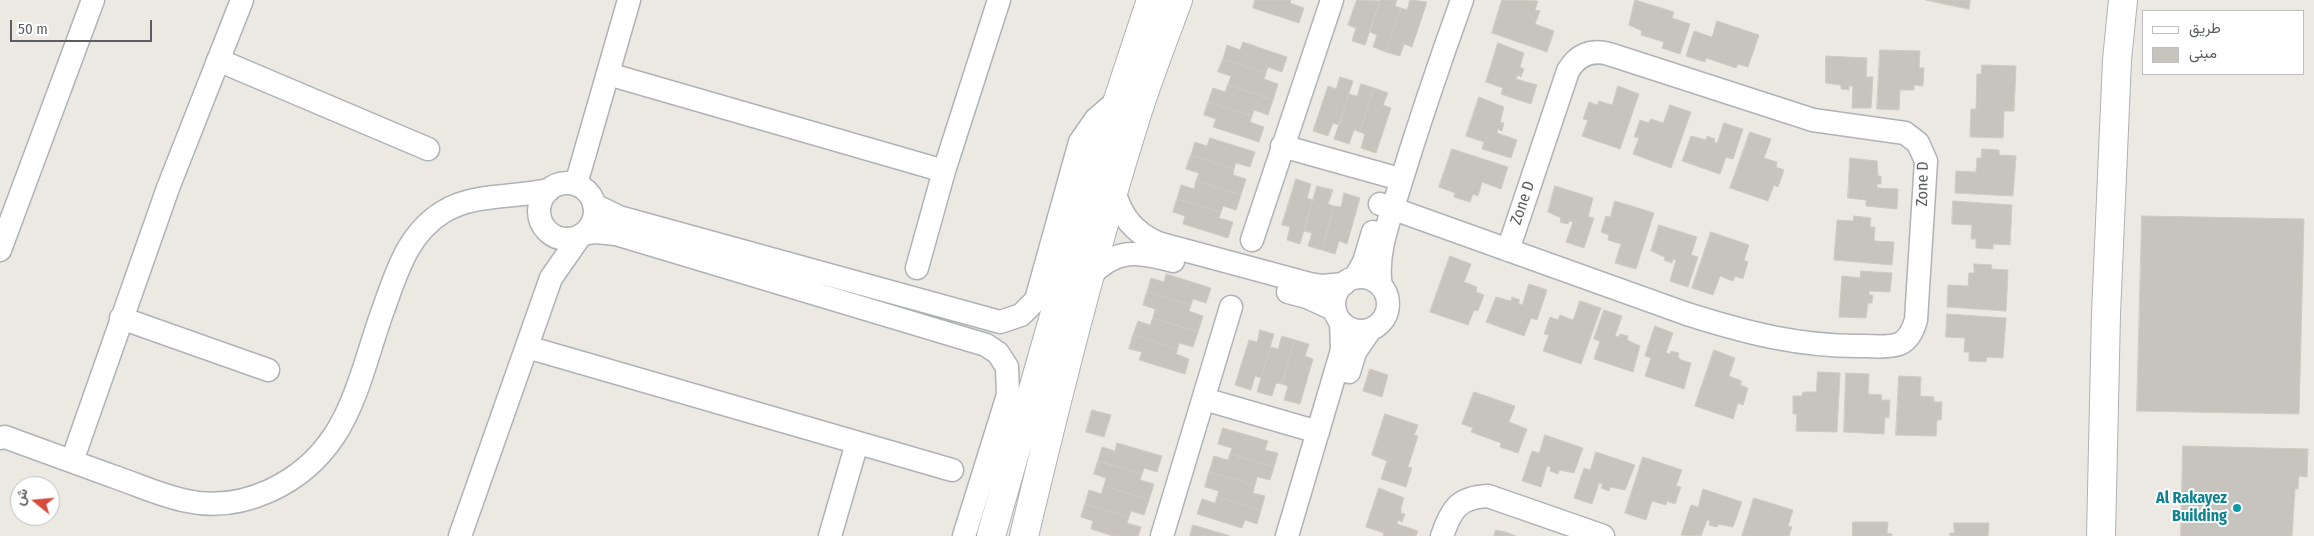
<!DOCTYPE html>
<meta charset="utf-8">
<style>
body{margin:0}
#map{position:relative;width:2314px;height:536px;overflow:hidden;background:#ebe9e2;font-family:"Fira Sans Condensed",Vazirmatn,sans-serif}
canvas{display:block}
.legend{position:absolute;left:2142px;top:10px;width:162px;height:65px;box-sizing:border-box;background:#fff;border:1px solid #bdbec0;margin:0;padding:6px 9px;list-style:none;font-size:15px;color:#5a5d61}
.legend li{display:flex;align-items:center;gap:10px;height:25px}
.legend b{width:25px;border:1px solid #bdbec0}
.north{position:absolute;left:10px;top:476px;width:50px;height:50px;box-sizing:border-box;background:#fff;border:1px solid #bdbec0;border-radius:50%;rotate:287deg;font-size:14px;font-weight:700;line-height:20px;text-align:center;color:#5a5d61}
.north::after{content:'';display:block;margin:auto;width:18px;height:22px;background:#d84b3c;clip-path:polygon(50% 0,100% 100%,50% 72%,0 100%)}
.scale{position:absolute;left:10px;top:20px;width:142px;height:22px;box-sizing:border-box;border:2px solid #5a5d61;border-top:0;padding-left:6px;font-size:15px;line-height:18px;white-space:nowrap;color:#5a5d61;-webkit-text-stroke:4px #fff;paint-order:stroke}
</style>
<div id="map">
<canvas width="2314" height="536"></canvas>
<ul class="legend">
<li><b style="height:6px;background:#fff"></b>طريق</li>
<li><b style="height:14px;background:#c7c4be"></b>مبنى</li>
</ul>
<div class="north">ش</div>
<div class="scale">50 m</div>
</div>
<script>
const ctx = document.querySelector('canvas').getContext('2d');
ctx.lineJoin = 'round';
function fill(path, color) { ctx.fillStyle = color; ctx.fill(path, 'evenodd'); }
function trace(path, color, width, dash) { ctx.strokeStyle = color; ctx.lineWidth = width; ctx.lineCap = dash ? 'butt' : 'round'; ctx.setLineDash(dash || []); ctx.stroke(path); }
function write(font, color, halo, rows, align = 'center') {
  ctx.font = font + ' "Fira Sans Condensed",sans-serif'; ctx.lineWidth = 4; ctx.setLineDash([]); ctx.textBaseline = 'middle'; ctx.strokeStyle = halo; ctx.fillStyle = color; for (const [text, x, y, turn = 0] of rows) {
    ctx.save(); ctx.translate(x, y); ctx.rotate((+turn || 0) * Math.PI / 180); ctx.textAlign = isNaN(turn) ? turn : align; if (halo) ctx.strokeText(text, 0, 0); ctx.fillText(text, 0, 0); ctx.restore();
  }
}
const building = new Path2D(`
 M1255 0H1291L1290 3 1304 8 1299 23 1253 8Z
 M1357 0 1380 1 1365 45 1352 41 1356 28 1348 25Z
 M1380 0H1397L1395 6 1401 8 1386 52 1373 47 1377 35 1370 32Z
 M1410 0 1427 2 1412 47 1404 44 1400 56 1386 52 1401 8 1407 10Z
 M1502 0 1538 1 1535 10 1540 11 1535 24 1554 31 1547 52 1492 33Z
 M1635 0 1674 12 1672 18 1690 24 1680 54 1662 48 1664 42 1641 35 1642 31 1629 25Z
 M1926 0H1970L1969 9Z
 M1717 21 1759 35 1748 67 1738 64 1736 68 1706 58 1705 62 1686 56 1694 31 1712 37Z
 M1243 42 1287 57 1282 72 1268 67 1266 73 1223 59 1227 45 1240 50Z
 M1498 43 1524 53 1520 67 1524 69 1521 77 1518 75 1516 79 1537 85 1531 104 1501 94 1503 88 1486 82Z
 M1880 50 1920 51 1919 68H1924L1923 86 1914 85V90H1900L1899 110 1877 109Z
 M1826 56 1867 58 1866 77H1873L1871 108H1852L1853 86H1849V90L1841 89V85L1826 83Z
 M1223 59 1266 73 1264 79 1278 84 1273 100 1228 85 1231 76 1218 72Z
 M1982 65 2016 66 2014 111H2004L2003 138 1970 137 1971 109H1976L1977 74H1981Z
 M1340 77 1353 81 1339 125 1333 123 1328 136 1313 131 1328 86 1336 89Z
 M1361 84 1374 88 1360 132 1354 130 1349 144 1334 139 1349 94 1357 96Z
 M1228 85 1273 100 1268 115 1254 110 1252 116 1208 102 1213 88 1225 92Z
 M1618 86 1639 94 1620 149 1582 136 1588 120 1583 119 1589 102 1597 105 1599 101 1612 105Z
 M1374 88 1388 93 1383 105 1391 108 1376 153 1361 148 1365 134 1360 132Z
 M1479 97 1504 107 1500 122 1504 123 1502 131 1498 129 1497 133 1517 140 1511 158 1482 149 1484 142 1466 136Z
 M1208 102 1252 116 1250 122 1264 127 1259 142 1213 127 1216 119 1204 115Z
 M1670 105 1691 112 1671 168 1633 154 1639 138 1634 137 1640 120 1649 123 1651 119 1663 123Z
 M1724 123 1743 129 1733 159 1726 157 1720 174 1682 161 1691 136 1706 140 1707 136 1715 139 1714 142 1717 143Z
 M1750 132 1771 139 1764 158 1777 162 1776 167 1784 170 1778 187 1774 185 1768 201 1730 188Z
 M1210 138 1255 152 1250 167 1236 163 1234 169 1191 155 1195 142 1207 146Z
 M1452 149 1508 167 1501 189 1482 182 1478 196 1473 194 1470 202 1454 197 1455 193 1439 187Z
 M1982 149 1999 150V155L2016 156 2013 196 1955 193 1956 171 1976 172 1977 158H1981Z
 M1191 155 1234 169 1233 175 1246 179 1241 195 1196 181 1199 173 1186 169Z
 M1850 158 1877 161 1878 176H1881V184H1877V188L1898 189 1897 209 1866 206V200L1848 198Z
 M1296 179 1311 184 1307 198 1313 200 1300 244 1287 240 1290 227 1282 225Z
 M1196 181 1241 195 1236 210 1223 206 1221 212 1177 199 1181 185 1194 189Z
 M1317 186 1333 190 1328 204 1334 206 1322 250 1308 246 1312 233 1304 231Z
 M1555 186 1593 198 1588 217 1594 218 1584 248 1566 242 1573 222 1569 221 1568 224 1560 222 1561 218 1548 212Z
 M1344 193 1360 198 1347 244 1339 241 1335 254 1322 250 1334 206 1341 207Z
 M1177 199 1221 212 1219 218 1233 222 1228 238 1183 224 1185 216 1173 212Z
 M1615 201 1654 213 1636 269 1615 263 1621 244 1608 240 1609 235 1601 232 1606 216 1610 217Z
 M1953 201 2012 205 2010 245 1993 244V249L1976 248V239H1971L1972 225 1952 224Z
 M1854 216 1871 218 1870 227H1875L1874 241 1894 242 1892 265 1834 260 1837 220 1853 221Z
 M2142 216 2304 219 2299 414 2137 411Z
 M1659 225 1697 237 1691 255 1698 257 1688 287 1670 281 1676 260 1673 259 1672 263 1664 260 1665 257 1651 251Z
 M1711 232 1749 245 1744 260 1748 262 1743 279 1735 276 1733 281 1720 276 1713 295 1692 288Z
 M1450 256 1471 264 1464 282 1477 287 1476 292 1484 295 1478 311 1474 310 1468 325 1430 312Z
 M1974 264 1992 265 1991 269 2008 270 2006 311 1947 307 1948 285 1968 286 1969 273H1974Z
 M1861 271 1892 273 1890 292 1869 291V295H1873L1872 303H1868L1866 318 1839 317 1842 276 1860 278Z
 M1166 274 1211 288 1206 303 1193 299 1191 305 1147 292 1151 278 1164 282Z
 M1529 284 1547 290 1537 320 1531 318 1524 336 1486 322 1496 297 1511 301 1512 297 1520 300 1518 303 1522 305Z
 M1147 292 1191 305 1189 311 1203 316 1198 332 1153 318 1155 309 1143 305Z
 M1580 301 1601 308 1581 364 1543 351 1549 335 1544 334 1550 317 1558 320 1560 315 1573 320Z
 M1604 310 1622 316 1615 336 1619 337 1620 334 1628 336 1627 340 1640 346 1633 372 1594 359 1600 341 1594 339Z
 M1947 314 2006 318 2003 358 1987 357 1986 362 1969 361V352H1964L1965 338 1946 337Z
 M1153 318 1198 332 1193 347 1179 343 1178 349 1133 335 1138 321 1150 325Z
 M1655 326 1673 333 1666 353 1670 354 1671 351 1679 353 1678 357 1681 360 1691 363 1684 389 1645 376 1651 358 1645 356Z
 M1260 330 1274 334 1261 378 1255 376 1251 390 1235 385 1249 340 1257 342Z
 M1133 335 1178 349 1176 354 1189 359 1185 374 1139 360 1142 352 1129 349Z
 M1282 336 1295 340 1282 384 1276 383 1272 396 1257 392 1270 347 1278 349Z
 M1295 340 1309 344 1305 356 1313 359 1300 404 1284 400 1288 386 1282 384Z
 M1714 350 1735 358 1729 376 1742 381 1740 385 1748 388 1743 405 1738 403 1733 419 1695 406Z
 M1370 369 1388 375 1382 397 1363 391Z
 M1818 372 1840 373 1837 432 1796 431 1797 414H1793V396H1802L1803 392H1816Z
 M1846 373 1869 374 1868 394 1882 395 1881 400H1890L1889 418 1885 417 1884 434 1844 432Z
 M1899 376 1921 377 1920 396 1934 397V402H1942L1941 420H1937L1936 436 1896 435Z
 M1474 392 1515 406 1509 422 1527 429 1518 453 1500 447 1501 443 1471 432 1473 428 1462 424Z
 M1092 410 1111 415 1104 437 1086 432Z
 M1385 414 1418 425 1414 435 1418 436 1408 467 1412 468 1406 487 1381 479 1387 461 1372 455Z
 M1223 428 1268 441 1265 450 1278 453 1274 467 1230 454 1232 448 1218 444Z
 M1545 435 1583 448 1574 473 1559 470 1558 474 1550 471 1551 467 1547 466 1541 487 1522 481 1532 451 1539 453Z
 M1117 443 1162 456 1157 472 1144 468 1142 474 1098 461 1102 447 1115 451Z
 M2183 446 2308 449 2307 477 2299 476 2298 489H2295L2292 536H2181Z
 M1596 452 1635 465 1625 490 1610 487 1609 491 1601 488 1603 484 1599 483 1592 504 1574 498 1584 468 1590 470Z
 M1230 454 1274 467 1270 480 1257 477 1255 485 1209 472 1214 456 1228 460Z
 M1643 457 1682 470 1676 486 1681 487 1675 504 1667 501 1666 505 1652 501 1646 520 1625 513Z
 M1098 461 1142 474 1140 480 1154 484 1149 500 1104 486 1106 478 1094 474Z
 M1209 472 1255 485 1253 493 1265 496 1261 510 1217 497 1219 491 1205 487Z
 M1104 486 1149 500 1144 515 1131 511 1129 517 1085 504 1089 490 1101 494Z
 M1379 488 1404 498 1401 508V513L1405 514 1402 522 1398 520 1397 524 1418 531 1416 536H1383L1384 533 1366 527Z
 M1703 489 1742 502 1733 527 1718 524 1717 527 1709 525 1710 521 1707 520 1701 536 1681 535 1691 505 1698 507Z
 M1217 497 1261 510 1257 524 1245 520 1242 528 1197 514 1202 499 1215 503Z
 M1754 498 1793 510 1788 526 1792 527 1789 536H1742Z
 M1085 504 1129 517 1127 523 1141 527 1138 536H1113L1091 529 1093 521 1081 517Z
 M1853 522H1888L1887 533 1892 534V536H1853Z
 M1954 523H1989L1988 536H1950V533H1954Z
 M1193 525 1230 536H1190Z
 M1496 530 1505 532 1516 536H1494Z`);
const street = new Path2D(`
 M218 60 428 149
 M608 74 944 171
 M1282 146 1389 176
 M539 211a28 28 0 1 1 56 0a28 28 0 1 1-56 0Z
 M576 184 629 0
 M1114 190C1121 216 1133 232 1158 243L1310 284 1322 286 1344 284
 M1380 204 1687 314C1747 333 1801 347 1864 346 1875 346 1888 348 1899 344 1909 340 1913 330 1916 320L1926 161 1918 143 1905 133 1813 120 1609 54C1591 49 1577 55 1568 71L1508 250
 M594 205 619 217 1000 322 1021 315 1036 300 1080 142 1096 119 1117 101
 M583 234 596 232 616 234 986 345 998 353 1007 367 1008 395 964 536
 M1252 240 1332 0
 M0 250 93 0
 M917 268 944 171 999 0
 M1090 276C1116 248 1138 251 1173 261
 M1334 304a27 27 0 1 1 54 0a27 27 0 1 1-54 0Z
 M1355 278 1364 262 1373 232
 M1381 286C1375 253 1391 216 1400 185 1419 123 1440 61 1462 0
 M1288 292 1307 297 1335 310
 M121 318 268 370
 M527 347 952 470
 M1349 372 1355 352 1370 330
 M1204 399 1318 432
 M0 438 5 437C41 450 76 463 112 476 136 484 161 496 187 501 243 513 303 483 334 436 357 402 368 352 382 313 396 275 406 235 443 212 474 193 514 198 549 190
 M72 461 168 188 242 0
 M460 536 551 278 581 235
 M830 536 857 443
 M1162 536 1231 307
 M1287 536 1342 350 1341 322
 M1442 536C1451 510 1458 497 1488 496L1603 536`);
const secondary = new Path2D(`
 M991 536 1103 145 1151 0
 M1024 536C1058 394 1093 253 1137 114 1149 76 1164 38 1178 0
 M2101 536 2106 314 2117 60 2123 0`);
const markers = [
 [2237,508,5,"#0f9aa8"]
];
const streetNames = [
 ["Zone D",1923,184,-89],
 ["Zone D",1523,203,-71]
];
const cultureNames = [
 ["Al Rakayez",2227,499],
 ["Building",2227,517]
];
fill(building, '#c7c4be');
trace(building, '#cfcbc1', 1);
trace(street, '#afb2b6', 25);
trace(secondary, '#aeb1b6', 30);
trace(street, '#fff', 22);
trace(secondary, '#fff', 28);
for (const [x, y, r, color] of markers) { const dot = new Path2D(); dot.arc(x, y, r, 0, 2 * Math.PI); ctx.fillStyle = color; ctx.fill(dot); trace(dot, '#fff', 2); }
write('16px', '#5a5d61', '#fff', streetNames);
write('bold 16px', '#0d838f', '#fff', cultureNames, 'right');
</script>
